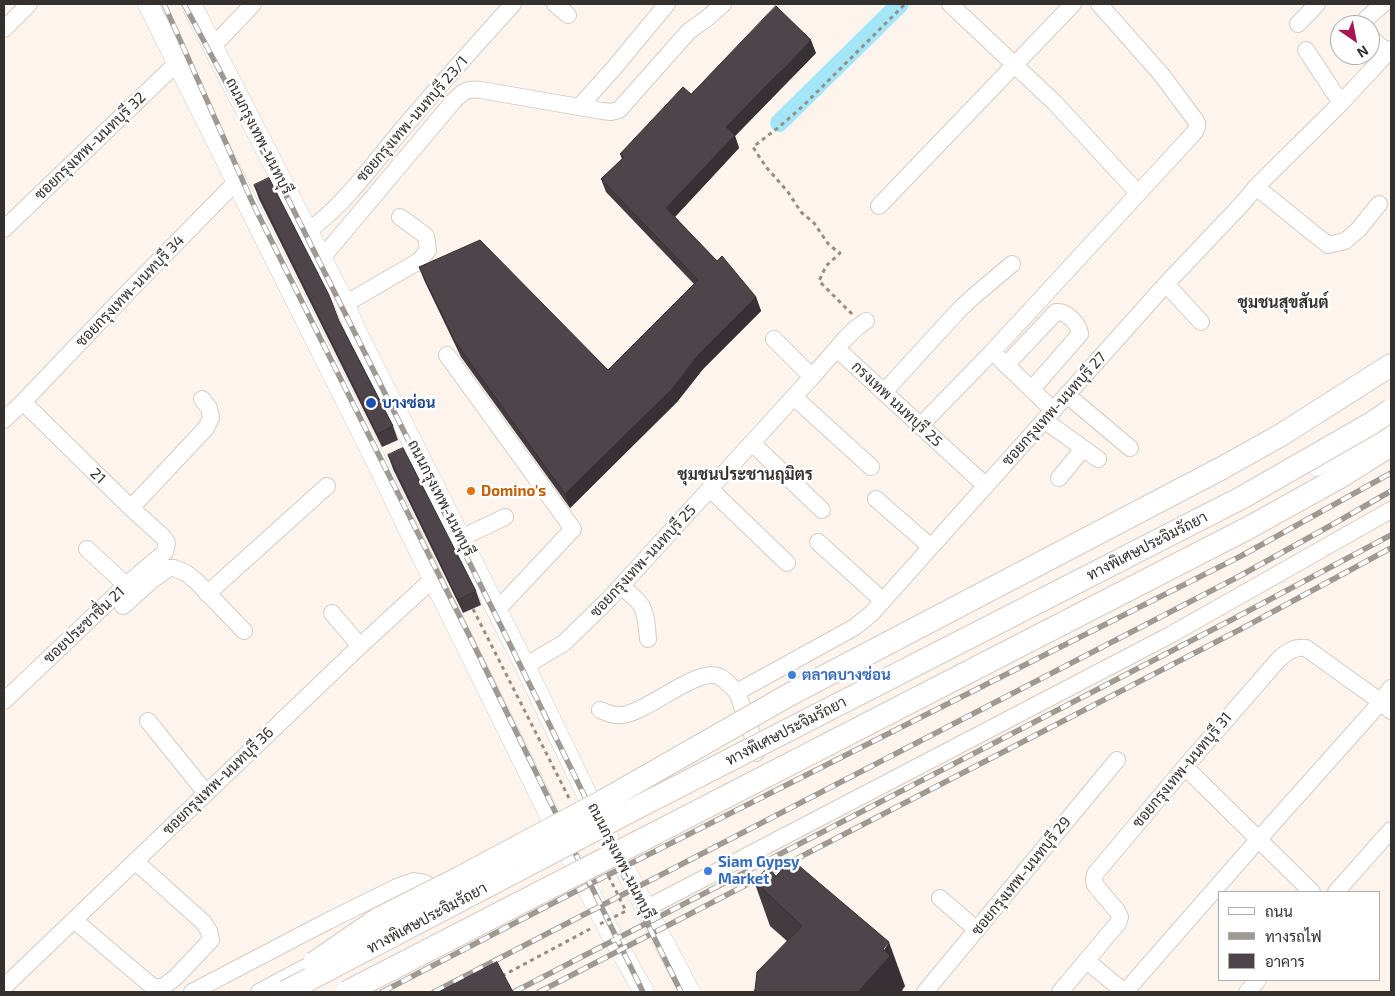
<!DOCTYPE html>
<meta charset="utf-8">
<style>
body{margin:0}
#map{position:relative;width:1395px;height:996px;overflow:hidden;background:#fdf4ed;font-family:"Exo 2",Sarabun,sans-serif}
canvas{display:block}
.frame{position:absolute;inset:0;border:5px solid #33302d;pointer-events:none}
.legend{position:absolute;left:1218px;top:891px;width:162px;height:90px;box-sizing:border-box;background:#fff;border:1px solid #adacab;margin:0;padding:6px 9px;list-style:none;font-size:15px;color:#33302d}
.legend li{display:flex;align-items:center;gap:10px;height:25px}
.legend b{width:25px;border:1px solid #adacab}
.north{position:absolute;left:1330px;top:15px;width:50px;height:50px;box-sizing:border-box;background:#fff;border:1px solid #adacab;border-radius:50%;rotate:147deg;font-size:14px;font-weight:700;line-height:20px;text-align:center;color:#33302d}
.north::after{content:'';display:block;margin:auto;width:18px;height:22px;background:#a81550;clip-path:polygon(50% 0,100% 100%,50% 72%,0 100%)}
</style>
<div id="map">
<canvas width="1395" height="996"></canvas>
<div class="frame"></div>
<ul class="legend">
<li><b style="height:6px;background:#fff"></b>ถนน</li>
<li><b style="height:6px;background:#9f9994"></b>ทางรถไฟ</li>
<li><b style="height:14px;background:#4e454a"></b>อาคาร</li>
</ul>
<div class="north">N</div>
</div>
<script>
const ctx = document.querySelector('canvas').getContext('2d');
ctx.lineJoin = 'round';
function trace(path, color, width, dash) { ctx.strokeStyle = color; ctx.lineWidth = width; ctx.lineCap = dash ? 'butt' : 'round'; ctx.setLineDash(dash || []); ctx.stroke(path); }
function fill(path, color) { ctx.fillStyle = color; ctx.fill(path, 'evenodd'); }
function write(font, color, halo, rows, align = 'center') {
  ctx.font = font + ' "Exo 2",Sarabun,sans-serif'; ctx.lineWidth = 5; ctx.setLineDash([]); ctx.textBaseline = 'middle'; ctx.strokeStyle = halo; ctx.fillStyle = color; for (const [text, x, y, turn = 0] of rows) {
    ctx.save(); ctx.translate(x, y); ctx.rotate((+turn || 0) * Math.PI / 180); ctx.textAlign = isNaN(turn) ? turn : align; if (halo) ctx.strokeText(text, 0, 0); ctx.fillText(text, 0, 0); ctx.restore();
  }
}
const canal = new Path2D(`
 M779 123 900 4`);
const path = new Path2D(`
 M852 314 819 281 826 266 840 253 829 245 814 223 801 212 788 192 766 167 753 147 779 127 803 106 905 4
 M502 976 590 929`);
const minor = new Path2D(`
 M555 4 568 15
 M950 4 1055 103 1138 193
 M1298 24 1317 4
 M1361 25 1366 19 1383 4
 M4 29 29 4
 M1370 37 1388 53
 M214 48 217 42 253 4
 M1306 50 1341 103
 M579 107 614 68 667 4
 M1256 187 1328 245 1345 241 1358 230 1379 204
 M879 206 1073 4
 M4 229 177 63
 M308 231C344 205 371 167 399 133 436 89 475 46 513 4
 M321 259 452 103C462 92 466 88 481 90L602 111 611 112 619 110 689 31 706 19 723 4
 M1166 284 1201 322
 M345 304 419 261 428 250 426 236 400 217
 M774 339 812 377
 M837 349 986 486
 M447 355 573 529 497 610
 M1000 359 1053 410
 M1006 365 1056 312C1067 311 1079 324 1080 334L1032 389
 M884 392 960 309 974 296 1012 264
 M1067 395 1130 448
 M794 397 871 467
 M4 420 23 402 129 291 237 181
 M1044 420 1098 459
 M920 426 992 352 1193 134C1196 130 1199 126 1196 121L1161 74 1099 4
 M752 443 822 510
 M1059 478 1083 449
 M710 489 787 563
 M876 499 931 547
 M131 508 206 428 211 418 209 408 202 399
 M461 538 505 517
 M818 542 882 600
 M87 549 126 585
 M141 572 151 581 169 568H174L186 573 196 581 244 631
 M621 586C646 606 645 608 648 639
 M207 594 327 486
 M123 606 151 581
 M332 613 360 646
 M525 666 564 643 610 598 812 377 845 339 856 328 866 321
 M4 701 126 585 165 552 167 543 163 537 131 508 23 402
 M600 710C607 713 614 716 622 715 647 713 699 665 720 677 726 680 732 688 737 692
 M148 721 206 793
 M756 753 752 734 737 692 855 627 872 613 1166 284 1242 204 1256 187 1341 103 1391 49
 M1185 767 1312 892
 M1336 892 1391 830
 M940 898 977 930
 M645 909 1172 634 1391 510
 M74 920 153 987H163L176 977 211 940 209 931 203 922 135 861
 M1087 961 1124 992
 M5 986 360 646 434 578
 M192 992 328 921 397 887 414 881 425 883 440 896
 M259 992 323 958
 M925 992 1117 760
 M1060 992 1118 923 1120 917 1117 911 1095 885 1094 880 1095 874 1185 767 1279 659C1288 651 1294 647 1306 648L1381 702 1391 711
 M1125 992 1258 840 1381 702 1391 688
 M1247 992 1258 980`);
const major = new Path2D(`
 M148 4 377 463 408 528 562 840 608 928 644 992
 M191 4 345 304 355 329 525 666 601 824 690 992
 M1316 466 1376 436 1391 426`);
const highway = new Path2D(`
 M1222 468 1281 435 1391 365
 M642 840 1250 527 1340 477 1391 445`);
const rail = new Path2D(`
 M164 4 254 206 468 633 643 992
 M184 4 284 191 497 618 681 992
 M382 992 586 886 1241 556 1391 473
 M434 992 1236 578 1337 522 1391 491
 M514 992 1235 618 1391 535
 M539 992 1241 629 1391 548`);
const pathBridge = new Path2D(`
 M473 609 569 798
 M600 924 626 911 609 877`);
const highwayBridge = new Path2D(`
 M314 963 378 919 461 877 605 800 787 696 1222 468
 M285 992 638 807 1243 497 1372 423 1391 410
 M347 992 642 840`);
const wall = new Path2D(`
 M816 53 735 136 739 148 675 217 717 261 756 297 761 311 703 369 677 402 570 508 461 357 424 280 419 267 608 370 694 284 606 192 601 179 622 159 620 154Z
 M254 185 339 321 393 426 398 440 382 447 259 199Z
 M388 455 476 591 481 605 463 613 393 469Z
 M754 881 905 986 902 990 903 992H753L787 941 770 926Z`);
const shadedWall = new Path2D(`
 M811 40 816 53 735 136 739 148 671 221 666 208 726 127Z
 M756 297 761 311 703 369 677 402 570 508 565 494 698 355Z
 M889 942 905 986 902 990 903 992H858Z`);
const building = new Path2D(`
 M776 6 811 40 726 127 735 135 666 208 717 261 722 256 756 297 698 355 672 389 565 494 456 343 419 267 480 240 608 370 698 280 601 179 624 157 620 154 683 87 691 94Z
 M269 178 329 295 339 321 393 426 377 434 254 185Z
 M403 448 476 591 458 600 388 455Z
 M791 859 889 942 883 949 890 956 858 992H753L755 990 757 972 802 926 754 881 767 868 776 876Z
 M497 962 513 992H439Z`);
const markers = [
 [371,403,6,"#1a4fb4"],
 [471,491,5,"#e8710a"],
 [792,675,5,"#3f7fe0"],
 [708,871,5,"#3f7fe0"]
];
const streetNames = [
 ["ซอยกรุงเทพ-นนทบุรี 23/1",412,119,-49],
 ["ถนนกรุงเทพ-นนทบุรี",259,136,63],
 ["ซอยกรุงเทพ-นนทบุรี 32",90,146,-44],
 ["ซอยกรุงเทพ-นนทบุรี 34",130,291,-46],
 ["กรงเทพ นนทบุรี 25",897,404,43],
 ["ซอยกรุงเทพ-นนทบุรี 27",1054,409,-48],
 ["21",98,476,44],
 ["ถนนกรุงเทพ-นนทบุรี",441,498,63],
 ["ทางพิเศษประจิมรัถยา",1147,546,-27],
 ["ซอยกรุงเทพ-นนทบุรี 25",643,561,-47],
 ["ซอยประชาชื่น 21",84,625,-43],
 ["ทางพิเศษประจิมรัถยา",786,731,-27],
 ["ซอยกรุงเทพ-นนทบุรี 31",1182,770,-50],
 ["ซอยกรุงเทพ-นนทบุรี 36",218,781,-44],
 ["ถนนกรุงเทพ-นนทบุรี",621,861,63],
 ["ซอยกรุงเทพ-นนทบุรี 29",1021,876,-51],
 ["ทางพิเศษประจิมรัถยา",427,918,-28]
];
const transitNames = [
 ["บางซ่อน",382,403]
];
const foodNames = [
 ["Domino's",481,491]
];
const shopNames = [
 ["ตลาดบางซ่อน",802,675],
 ["Siam Gypsy",718,862],
 ["Market",718,879]
];
const neighbourhoodNames = [
 ["ชุมชนสุขสันต์",1283,303],
 ["ชุมชนประชานฤมิตร",745,475]
];
trace(canal, '#a3e6f7', 18);
trace(minor, '#d4ccc4', 18);
trace(major, '#d4ccc4', 21);
trace(highway, '#d4ccc4', 24);
trace(path, '#958f8a', 3, [4, 4]);
trace(minor, '#fff', 16);
trace(major, '#fff', 20);
trace(highway, '#fff', 22);
trace(rail, '#9f9994', 5.5);
trace(rail, '#fff', 4, [11]);
trace(highwayBridge, '#d4ccc4', 24, []);
trace(pathBridge, '#958f8a', 3, [4, 4]);
trace(highwayBridge, '#fff', 22);
fill(wall, '#433b40');
fill(shadedWall, '#373034');
fill(building, '#4e454a');
trace(building, '#373034', 1);
for (const [x, y, r, color] of markers) { const dot = new Path2D(); dot.arc(x, y, r, 0, 2 * Math.PI); ctx.fillStyle = color; ctx.fill(dot); trace(dot, '#fff', 2); }
write('15px', '#33302d', '#fff', streetNames);
write('bold 15px', '#164399', '#fff', transitNames, 'left');
write('bold 15px', '#c56008', '#fff', foodNames, 'left');
write('bold 15px', '#366cbe', '#fff', shopNames, 'left');
write('bold 16px', '#33302d', '#fff', neighbourhoodNames);
</script>
